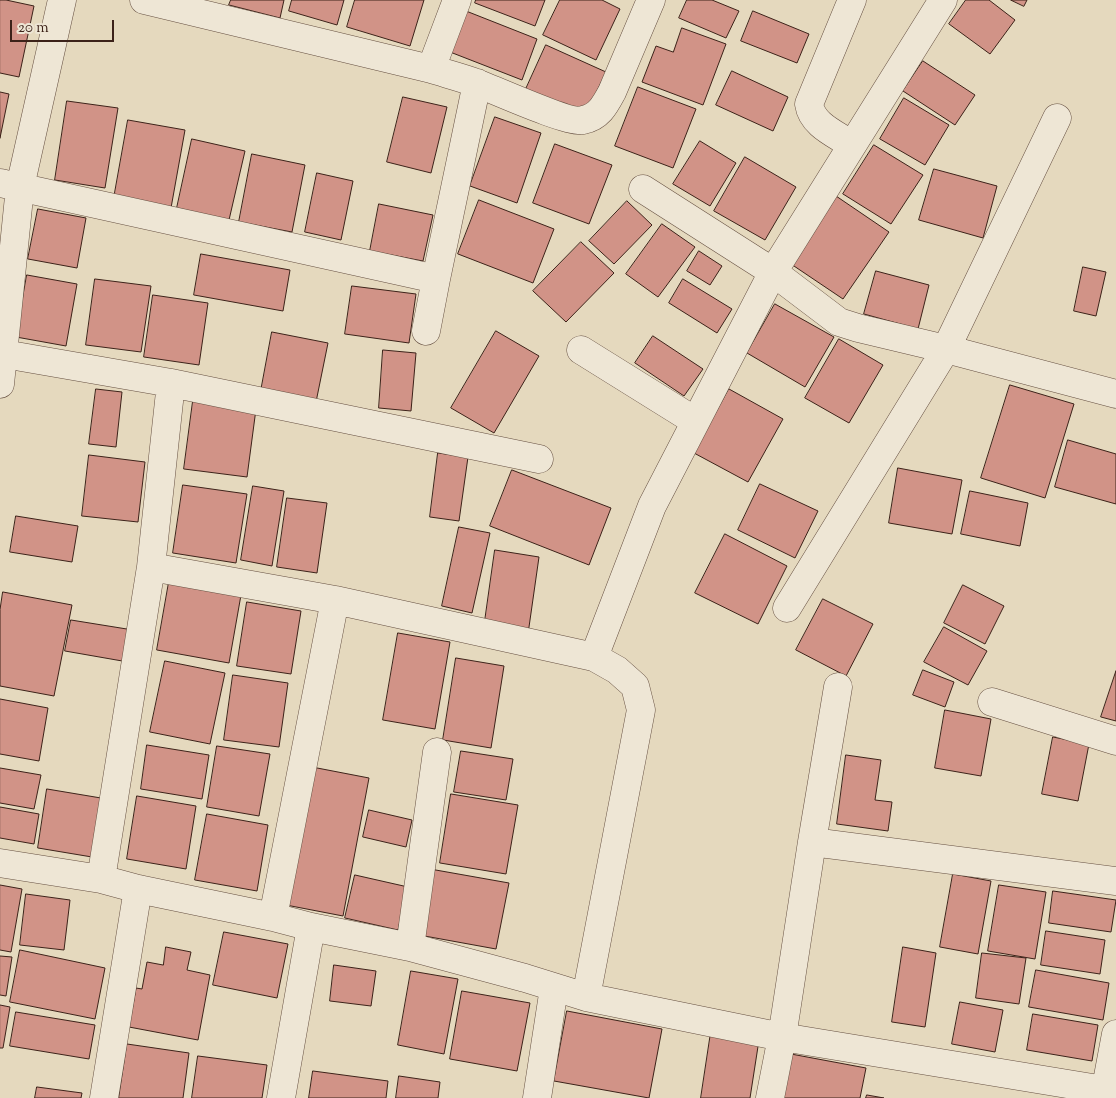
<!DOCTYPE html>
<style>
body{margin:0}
#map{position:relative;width:1116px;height:1098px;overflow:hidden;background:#e5d9be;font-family:"Sorts Mill Goudy",serif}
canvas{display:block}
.scale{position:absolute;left:10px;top:20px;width:104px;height:22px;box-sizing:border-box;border:2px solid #3c2219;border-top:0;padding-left:6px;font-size:15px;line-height:18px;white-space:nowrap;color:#3c2219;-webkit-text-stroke:4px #eee6d5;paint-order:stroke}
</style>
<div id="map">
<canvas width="1116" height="1098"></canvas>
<div class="scale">20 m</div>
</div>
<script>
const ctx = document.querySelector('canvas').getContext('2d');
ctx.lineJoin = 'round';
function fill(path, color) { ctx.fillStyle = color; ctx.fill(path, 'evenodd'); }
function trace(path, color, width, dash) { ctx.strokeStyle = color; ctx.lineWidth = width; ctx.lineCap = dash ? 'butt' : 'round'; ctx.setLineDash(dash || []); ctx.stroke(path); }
const building = new Path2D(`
 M0 0H6L34 6 19 77 0 73Z
 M231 0H284L280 18 229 5Z
 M292 0H344L337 25 289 11Z
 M355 0H424L410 46 347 27Z
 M476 0H545L535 26 475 3Z
 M560 0H602L620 9 596 60 543 35Z
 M687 0H712L739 11 726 38 679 18Z
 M966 0H989L1015 20 990 54 949 24Z
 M1011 0H1027L1024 6Z
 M466 11 537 39 522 80 450 52Z
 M753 11 809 34 797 63 741 41Z
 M682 28 726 44 703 105 642 82 656 46 673 52Z
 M546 45 606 72 586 115 526 89Z
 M923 61 975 95 955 125 903 91Z
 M732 71 788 97 773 131 716 105Z
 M638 87 696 109 673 168 615 146Z
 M0 92 9 94 0 138Z
 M403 97 447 107 431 173 387 162Z
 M904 98 949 125 925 165 880 139Z
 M67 101 118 108 105 188 55 180Z
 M495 117 541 133 517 203 470 186Z
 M128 120 185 130 171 208 114 198Z
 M192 139 245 151 229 220 177 208Z
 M700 141 736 163 710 206 673 184Z
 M555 144 612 165 589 224 533 203Z
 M874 145 923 175 891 224 843 194Z
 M252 154 305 165 292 232 239 222Z
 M745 157 796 187 765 240 714 211Z
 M934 169 997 186 983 238 919 220Z
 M317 173 353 181 341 240 305 232Z
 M836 196 889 232 843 299 791 264Z
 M479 200 554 229 533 283 458 254Z
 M627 201 652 225 614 264 589 241Z
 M379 204 433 215 423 261 370 251Z
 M38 209 86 218 77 268 28 259Z
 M662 224 695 247 658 297 626 274Z
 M581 242 614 273 566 322 533 291Z
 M699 251 722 266 710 285 687 271Z
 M201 254 290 270 283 311 194 295Z
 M1083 267 1106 272 1096 316 1074 311Z
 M876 271 929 285 918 329 864 314Z
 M27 275 77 284 66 346 16 337Z
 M95 279 151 286 141 352 86 345Z
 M683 279 732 309 717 333 669 303Z
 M352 286 416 294 409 343 345 334Z
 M153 295 208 303 199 365 144 357Z
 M775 304 834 337 805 387 747 353Z
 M496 331 539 356 494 433 451 408Z
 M272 332 328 343 316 402 261 391Z
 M653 336 703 369 684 396 635 363Z
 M839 339 883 365 849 423 805 398Z
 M383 350 416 353 411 411 379 408Z
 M1010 385 1074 404 1045 498 981 478Z
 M96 389 122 392 116 447 89 444Z
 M729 389 783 419 748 482 694 453Z
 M193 401 256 409 247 477 184 469Z
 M1068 440 1116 454V504L1055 487Z
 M438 453 468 457 459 521 430 517Z
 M89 455 145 462 138 522 82 516Z
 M898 468 962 480 952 534 889 523Z
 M512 470 611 508 589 565 490 526Z
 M760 484 818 511 795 558 738 530Z
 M183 485 247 494 236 563 173 553Z
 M253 486 284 491 272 566 241 560Z
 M970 491 1028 503 1020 546 961 534Z
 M287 498 327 503 317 573 277 567Z
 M16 516 78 526 72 562 10 552Z
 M459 527 490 533 472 613 442 606Z
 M725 534 787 566 758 624 695 593Z
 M495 550 539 557 528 634 484 628Z
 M169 582 241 595 229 663 157 650Z
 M963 585 1004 606 985 644 944 623Z
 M3 592 72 605 54 696 0 686V610Z
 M823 599 873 624 846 676 796 650Z
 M247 602 301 611 291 674 237 666Z
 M71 620 133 630 128 662 65 651Z
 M944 627 987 651 968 685 924 662Z
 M398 633 450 642 435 729 383 720Z
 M456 658 504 666 491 748 443 740Z
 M165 661 225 673 210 744 150 732Z
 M923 670 954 682 945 707 913 695Z
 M1116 671V721L1101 717Z
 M233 675 288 683 279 747 224 740Z
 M0 699 48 708 39 761 0 754Z
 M945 710 991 719 981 776 935 768Z
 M1053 737 1089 744 1078 801 1042 794Z
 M147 745 209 755 202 799 141 789Z
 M217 746 270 754 259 816 207 807Z
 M461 751 513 759 506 800 454 792Z
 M846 755 881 760 875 800 892 802 888 831 837 824Z
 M312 767 369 778 343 916 286 905Z
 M0 768 41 775 34 809 0 803Z
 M47 789 101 798 92 857 38 848Z
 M451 794 518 805 506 874 440 863Z
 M137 796 196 806 186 869 127 859Z
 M0 807 39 814 34 844 0 838Z
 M369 810 412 820 406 847 363 837Z
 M207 814 268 825 257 891 195 880Z
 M430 869 509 883 496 949 419 935Z
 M953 874 991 881 978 954 940 947Z
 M355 875 408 887 398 930 345 918Z
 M0 885 22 889 11 952 0 950Z
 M999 885 1046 892 1035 959 988 951Z
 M1053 891 1116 900 1111 932 1049 923Z
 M26 894 70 900 64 950 20 945Z
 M1046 931 1105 940 1100 974 1041 965Z
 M224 932 288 944 277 998 213 985Z
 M166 947 191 952 187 970 210 975 198 1040 129 1027 136 988 142 989 147 962 163 965Z
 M903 947 936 953 925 1027 892 1022Z
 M20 950 105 968 95 1019 10 1002Z
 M982 953 1026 958 1019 1004 976 998Z
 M0 956 12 957 6 996 0 995Z
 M334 965 376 971 371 1006 330 1001Z
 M1036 970 1109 983 1103 1020 1029 1007Z
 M411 971 458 979 444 1054 398 1045Z
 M462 991 530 1003 517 1071 450 1059Z
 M960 1002 1003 1010 995 1052 952 1044Z
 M0 1005 10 1007 3 1048H0Z
 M567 1011 662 1029 649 1098 554 1081Z
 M16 1012 95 1025 89 1059 10 1046Z
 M1033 1014 1098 1025 1092 1061 1027 1050Z
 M711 1032 759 1040 750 1098H701Z
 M127 1044 189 1053 183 1098H119Z
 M791 1054 866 1068 860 1098H782Z
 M198 1056 267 1065 262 1098H192Z
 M313 1071 388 1081 386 1098H309Z
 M399 1076 440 1082 438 1098H396Z
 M37 1087 82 1093 81 1098H35Z
 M867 1095 884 1098H866Z`);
const minor = new Path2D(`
 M144 0 431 69C447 74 463 78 479 84 497 91 570 124 583 120 599 117 605 105 612 92L651 0
 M852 0 809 104C812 125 836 134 852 145
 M431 69 457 0
 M0 183 436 279
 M643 189 773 272 839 322 858 328 946 349 1116 394
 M426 331 436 279 477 83
 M581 350 695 421
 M4 354 171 383 539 459
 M0 384 20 187 62 0
 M151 567 335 600 594 657 617 670 635 686 641 710 586 997
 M787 608 946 349 1057 118
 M594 657 652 506 773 272 943 0
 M992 702 1116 741
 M812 842 838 687
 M0 863 101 879 138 889 273 917 311 927 410 947 525 978 586 997 782 1037 1116 1092
 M101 879 151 567 171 383
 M273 917 335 600
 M410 947 437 752
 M104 1098 138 889
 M281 1098 311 927
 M537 1098 554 988
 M770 1098 782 1037 812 842 1116 881
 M1104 1098 1116 1034`);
fill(building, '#d19387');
trace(building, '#3c2219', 1);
trace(minor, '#665042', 29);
trace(minor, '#eee6d5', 28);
</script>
